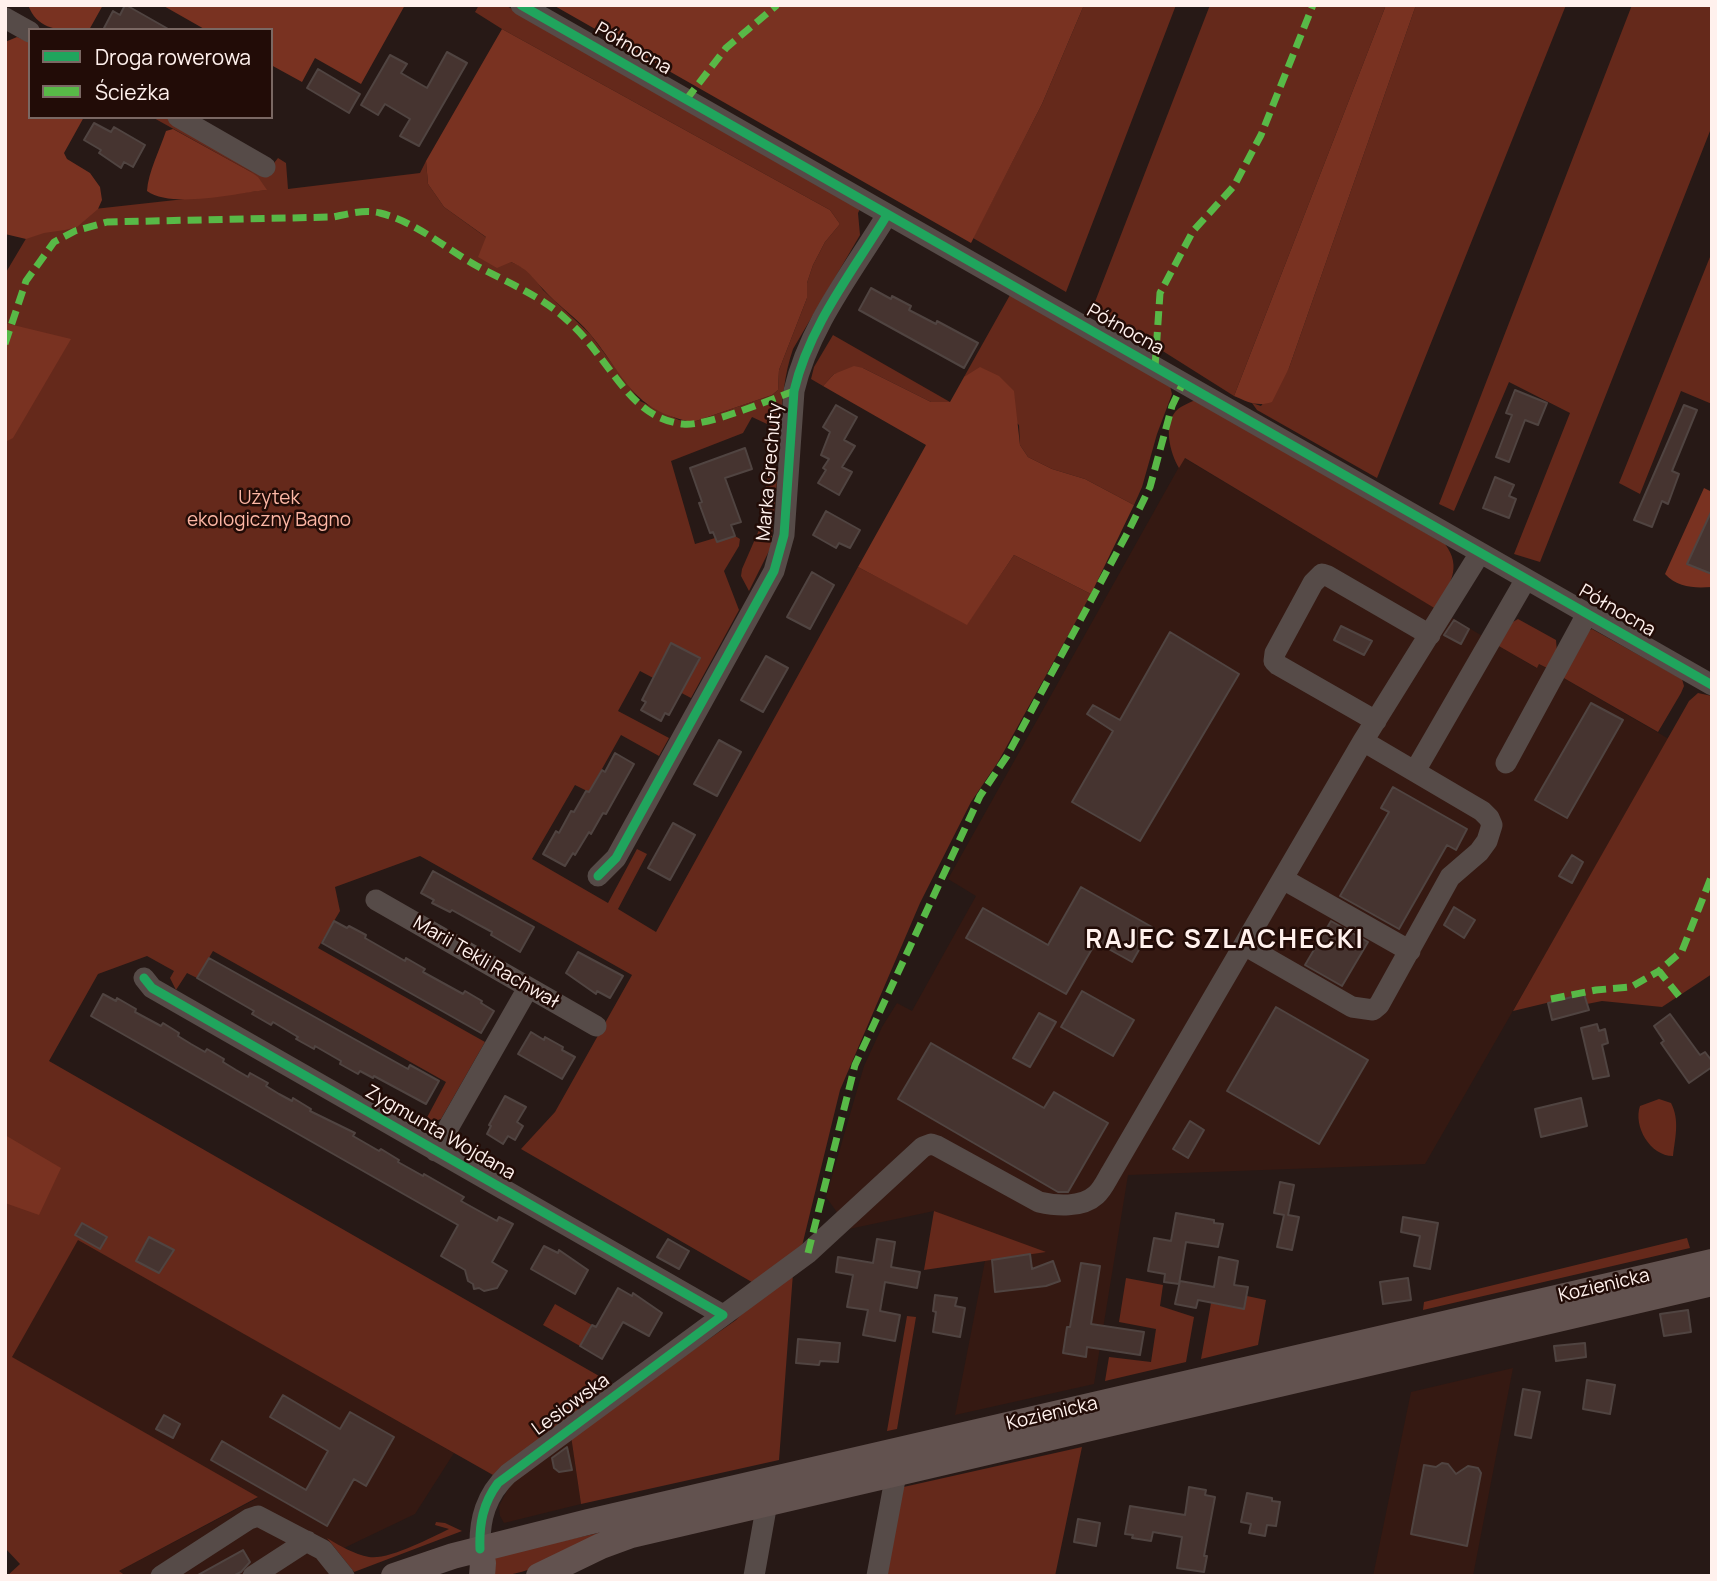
<!DOCTYPE html>
<meta charset="utf-8">
<style>
body{margin:0}
#map{position:relative;width:1717px;height:1581px;overflow:hidden;background:#271916;font-family:Manrope,sans-serif}
canvas{display:block}
.frame{position:absolute;inset:0;border:7px solid #fff1ed;pointer-events:none}
.legend{position:absolute;left:28px;top:28px;width:245px;height:91px;box-sizing:border-box;background:#220c07;border:2px solid #7a6863;margin:0;padding:9px 12px;list-style:none;font-size:21px;color:#fff1ed}
.legend li{display:flex;align-items:center;gap:14px;height:35px}
.legend b{width:35px;border:2px solid #7a6863}
</style>
<div id="map">
<canvas width="1717" height="1581"></canvas>
<div class="frame"></div>
<ul class="legend">
<li><b style="height:9px;background:#20a55d"></b>Droga rowerowa</li>
<li><b style="height:9px;background:#58b947"></b>Ścieżka</li>
</ul>
</div>
<script>
const ctx = document.querySelector('canvas').getContext('2d');
ctx.lineJoin = 'round';
function fill(path, color) { ctx.fillStyle = color; ctx.fill(path, 'evenodd'); }
function trace(path, color, width, dash) { ctx.strokeStyle = color; ctx.lineWidth = width; ctx.lineCap = dash ? 'butt' : 'round'; ctx.setLineDash(dash || []); ctx.stroke(path); }
function write(font, color, halo, rows, align = 'center') {
  ctx.font = font + ' Manrope,sans-serif'; ctx.lineWidth = 5; ctx.setLineDash([]); ctx.textBaseline = 'middle'; ctx.strokeStyle = halo; ctx.fillStyle = color; for (const [text, x, y, turn = 0] of rows) {
    ctx.save(); ctx.translate(x, y); ctx.rotate((+turn || 0) * Math.PI / 180); ctx.textAlign = isNaN(turn) ? turn : align; if (halo) ctx.strokeText(text, 0, 0); ctx.fillText(text, 0, 0); ctx.restore();
  }
}
const built = new Path2D(`
 M1184 458 1536 668 1539 664 1669 739 1425 1164 1128 1175 1094 1384 955 1415 985 1261 1030 1254 934 1211 849 1229 826 1197 864 1066 882 1027 897 1003 912 1011 976 896 948 879Z
 M78 1239 454 1453 415 1514 344 1548 330 1566 333 1576H126L119 1571 258 1498 11 1357Z
 M1513 1368 1473 1576H1373L1411 1392Z
 M571 1436 581 1504 504 1523 500 1516 499 1506 512 1481Z`);
const green = new Path2D(`
 M479 5H505L860 209 858 213 860 235 793 349C784 375 782 402 780 430L752 417 743 433 671 461 695 544 715 538 717 542 735 536 740 539 739 546 724 571 739 610 691 698 640 671 618 711 669 738 659 756 621 735 589 792 575 785 532 859 608 903 637 849 647 854 618 909 656 932 858 567 967 624 1014 555 1091 594 998 762 971 802 920 903 840 1090 802 1246 757 1285 521 1149 555 1112 632 975 420 856 335 887 340 911 318 948 485 1042 441 1119 423 1125 446 1082 213 951 197 978 187 973 176 990 170 978 174 971 147 956 98 974 49 1061 613 1384 493 1475 78 1240 12 1357 258 1497 119 1571 126 1576H7L20 1564 5 1548V274L40 215 266 190 251 172 152 117H168L267 172 278 158 286 163 288 189 420 173 426 161 428 184 444 207 487 238 511 262 527 269 543 290 590 334 640 401 679 420 693 422 772 395 778 390 779 370 807 298V283L813 265 825 242 840 224 830 210 502 29 475 12Z
 M1084 5H1176L1066 292 973 238 1042 104Z
 M1210 5H1386L1234 396 1093 307Z
 M1416 5H1566L1377 478 1257 410 1252 403 1261 406 1289 368Z
 M1632 5H1712V126L1540 562 1514 554 1570 413 1509 382 1454 511 1439 504Z
 M1712 252V404L1681 391 1640 494 1619 483Z
 M1010 295 1170 386 1172 394 1157 434 1142 487 1134 505 1085 479 1052 469 1028 457 1020 445 1019 425 964 377Z
 M833 335 950 402H931L863 368 834 374 823 386 811 379 814 367Z
 M1193 401H1197L1445 544C1463 568 1449 585 1436 609L1185 458 1179 468C1170 453 1162 423 1178 409 1182 406 1188 403 1193 401Z
 M778 470 771 547 749 591 741 576 742 569 759 530 768 473Z
 M1518 619 1556 640 1557 652 1549 669 1539 664 1537 668 1497 645 1511 623Z
 M1592 629 1682 679 1684 686 1681 693 1658 732 1562 677 1586 632Z
 M1698 693 1712 696V974L1662 1007 1602 1001 1587 1004 1584 994 1513 1011 1689 701Z
 M1659 1099 1671 1103C1680 1120 1675 1138 1673 1156 1650 1156 1633 1126 1640 1106Z
 M934 1211 1046 1252 924 1270Z
 M1687 1238 1690 1248 1423 1310 1424 1302Z
 M793 1273 779 1460 581 1504 571 1436 736 1320 754 1301Z
 M1126 1278 1163 1285 1160 1306 1194 1317 1186 1362 1105 1381 1109 1357 1151 1362 1156 1329 1119 1322Z
 M1247 1296 1266 1300 1258 1345 1201 1359 1211 1303 1244 1309Z
 M555 1304 592 1325 580 1346 543 1325Z
 M907 1316 916 1317 897 1429 887 1431Z
 M1082 1447 1055 1576H884L899 1488Z
 M436 1522 445 1523 462 1531 354 1572 327 1538C340 1546 354 1554 369 1557 389 1560 430 1538 449 1529L435 1525Z
 M603 1532C568 1551 533 1576 493 1576L490 1557Z`);
const forest = new Path2D(`
 M28 5H103L89 30C63 30 39 33 28 5Z
 M162 5H405L361 84 315 58 302 82 271 65V30H206Z
 M553 5H1084L1042 104 971 243Z
 M1386 5H1416L1289 368 1272 402C1257 407 1248 402 1234 396Z
 M502 29 830 210 840 224 825 242 813 265 807 283V298L779 370 778 390 772 395 693 422C632 411 625 376 590 334 576 317 557 305 543 289 530 275 529 270 511 262L497 268 478 257 486 237 444 207 428 184 426 161Z
 M17 37 30 42V117H84L64 153 67 159 90 173 100 187 102 200 98 209 77 227 65 230 44 233 26 239 5 234V42Z
 M173 129 251 172 258 177 267 190C236 193 172 209 147 191 148 173 160 149 166 131Z
 M5 323 71 339 13 438 5 442Z
 M854 366 863 368 931 402H950L964 377 980 367 999 376 1014 391 1020 445 1028 457 1052 469 1085 479 1134 505 1091 594 1014 555 967 625 858 567 926 445 823 386 834 374Z
 M1704 488 1712 492V587C1694 588 1678 588 1665 574Z
 M5 1135 61 1168 39 1215 5 1203Z`);
const building = new Path2D(`
 M125 5H126L170 30H103L113 11 120 15Z
 M447 52 467 63 419 146 400 136 410 119 385 104 378 115 361 105 390 55 407 64 401 73 427 88Z
 M318 69 360 94 349 113 307 88Z
 M94 123 111 132 114 127 145 145 133 167 124 162 121 168 99 153 101 150 84 140Z
 M871 288 891 299 892 296 911 306 909 310 936 324 937 321 978 343 964 368 859 310Z
 M1515 390 1547 403 1538 425 1525 420 1509 462 1496 457 1512 415 1506 413Z
 M836 405 857 417 844 440 855 446 842 467 852 472 839 495 818 483 826 470 823 468 829 459 821 455 830 432 823 427Z
 M1684 405 1697 410 1672 471 1679 474 1668 504 1662 501 1652 527 1634 520Z
 M745 448 752 469 725 478 741 522 731 525 735 536 717 542 713 532 710 533 699 503 702 502 690 468Z
 M1495 477 1514 485 1509 496 1516 499 1509 518 1483 508Z
 M1712 510V574L1687 564Z
 M826 511 860 530 850 548 839 543 836 548 813 535Z
 M812 572 834 585 810 629 787 617Z
 M1454 620 1469 629 1461 644 1444 635Z
 M1341 626 1372 641 1364 655 1334 640Z
 M1170 632 1239 674 1140 841 1072 802 1113 731 1087 714 1093 705 1120 720Z
 M671 643 700 658 669 715 665 713 661 721 641 710 646 702 642 700Z
 M766 656 788 668 763 712 741 700Z
 M1591 703 1623 720 1567 818 1535 800Z
 M719 740 741 752 717 796 694 784Z
 M615 753 634 764 606 814 603 813 591 834 589 832 575 855 573 853 565 866 543 854 556 831 559 833 571 811 574 812 586 791 589 792 602 770 605 772Z
 M1393 787 1467 829 1456 850 1447 845 1399 929 1340 896 1389 812 1381 808Z
 M673 823 695 835 670 880 648 868Z
 M1572 855 1583 862 1572 883 1559 876Z
 M433 871 534 927 520 952 491 935 492 932 479 925 452 910 450 912 432 903 434 900 421 893Z
 M1081 887 1152 927 1132 962 1096 942 1066 994 966 938 983 908 1048 945Z
 M1454 907 1475 920 1464 938 1444 925Z
 M334 921 347 928 349 926 366 935 365 938 405 961 406 958 425 969 423 972 463 994 465 991 482 1001 481 1003 494 1011 481 1033 322 943Z
 M1331 921 1368 942 1342 986 1305 965Z
 M578 952 623 976 610 998 597 991 596 994 566 973Z
 M209 958 408 1069 410 1065 439 1081 426 1104 374 1076 373 1078 360 1071 358 1074 340 1064 341 1061 315 1046 314 1049 296 1039 298 1037 273 1022 271 1025 252 1014 254 1011 197 978Z
 M1082 991 1134 1020 1113 1056 1061 1027Z
 M103 994 116 1001 117 998 136 1009 135 1012 161 1026 163 1023 179 1033 178 1036 191 1044 205 1052 207 1049 224 1059 223 1062 236 1070 248 1077 250 1073 268 1083 266 1086 279 1094 292 1101 293 1098 311 1109 310 1111 355 1133 353 1136 379 1151 381 1149 399 1160 398 1162 423 1176 424 1174 464 1197 461 1201 497 1221 499 1217 513 1224 492 1262 507 1271 497 1288 484 1291 479 1288 474 1289 473 1284 468 1281 465 1270 441 1256 458 1225 91 1016Z
 M1584 994 1589 1010 1552 1020 1548 1003Z
 M1276 1007 1368 1060 1319 1144 1227 1091Z
 M1039 1013 1056 1022 1030 1067 1013 1058Z
 M1670 1014 1700 1055 1705 1052 1712 1061V1067L1689 1083 1661 1043 1664 1041 1654 1026Z
 M1597 1024 1599 1031 1605 1029 1608 1043 1602 1045 1609 1076 1593 1079 1581 1028Z
 M531 1032 544 1040 545 1037 563 1047 562 1050 575 1057 562 1079 518 1054Z
 M931 1043 1044 1108 1054 1092 1108 1123 1068 1192H1058L898 1099Z
 M505 1096 526 1107 517 1122 523 1126 515 1140 508 1136 503 1144 487 1134 491 1126 489 1125Z
 M1581 1098 1587 1126 1541 1137 1535 1109Z
 M1190 1121 1204 1130 1188 1158 1173 1149Z
 M1280 1182 1294 1185 1288 1215 1299 1217 1292 1250 1277 1247 1284 1215 1274 1213Z
 M1176 1213 1214 1220V1223L1223 1224 1218 1247 1186 1242 1179 1284 1164 1282 1165 1274 1148 1271 1154 1238 1171 1241Z
 M1403 1217 1438 1223 1430 1269 1414 1266 1420 1236 1401 1232Z
 M82 1223 107 1237 100 1249 75 1235Z
 M149 1237 174 1250 159 1273 136 1261Z
 M668 1239 689 1251 679 1269 657 1257Z
 M877 1239 895 1242 891 1267 920 1272 917 1288 885 1282 880 1311 900 1315 895 1341 863 1335 868 1310 847 1307 853 1275 836 1272 838 1257 873 1263Z
 M544 1246 558 1253 559 1250 588 1270 575 1294 531 1269Z
 M1030 1254 1032 1269 1053 1261 1060 1281 1046 1286 995 1292 992 1260Z
 M1219 1257 1238 1261 1234 1285 1248 1287 1244 1309 1198 1300 1196 1308 1175 1304 1180 1281 1214 1287Z
 M1081 1263 1100 1266 1091 1324 1144 1332 1140 1355 1087 1347 1086 1357 1063 1353 1067 1327H1070Z
 M1408 1278 1411 1300 1383 1304 1380 1282Z
 M618 1288 632 1296 633 1293 662 1313 649 1336 623 1322 602 1359 580 1346 592 1325 596 1327Z
 M935 1295 957 1298 955 1306 965 1308 960 1337 933 1332 936 1312 933 1311Z
 M1688 1310 1691 1332 1664 1336 1660 1314Z
 M798 1339 840 1343 838 1362 820 1361 819 1365 796 1363Z
 M1585 1343 1586 1357 1556 1361 1554 1346Z
 M1587 1380 1615 1385 1610 1414 1583 1409Z
 M1523 1389 1540 1392 1531 1438 1515 1435Z
 M283 1395 340 1429 350 1412 394 1437 366 1486 354 1479 327 1526 211 1460 222 1441 306 1490 328 1451 270 1417Z
 M164 1415 180 1424 173 1438 156 1429Z
 M567 1447 572 1470 559 1472 554 1468 552 1458Z
 M1442 1463 1448 1464 1456 1474 1468 1466 1478 1468 1481 1473 1467 1546 1411 1534 1424 1465 1436 1467Z
 M1189 1487 1206 1490 1205 1495 1215 1497 1204 1556H1207L1204 1572 1177 1568 1182 1537 1153 1532 1151 1541 1132 1538 1133 1535 1125 1534 1130 1506 1185 1515Z
 M1247 1493 1272 1498V1501L1280 1502 1276 1526 1267 1525 1265 1536 1249 1533 1251 1524 1241 1522Z
 M1078 1519 1100 1523 1096 1546 1074 1542Z
 M243 1550 250 1562 241 1572 233 1576H196Z`);
const minor = new Path2D(`
 M521 5 1712 685
 M5 18 30 32
 M178 117 265 167
 M1376 721 1278 665 1274 661 1275 653 1313 583 1322 574 1328 576 1430 635
 M1506 763 1587 614
 M1415 771 1526 579
 M598 876 616 858 774 571 784 535 794 391C809 326 853 271 887 215
 M1283 879 1410 951
 M376 900 596 1026
 M1244 945 1352 1007 1373 1010 1379 1005 1450 877 1479 852 1487 841 1492 825 1489 818 1482 811 1363 741
 M144 978 152 988 723 1315
 M435 1151 528 988
 M480 1549C479 1519 486 1495 508 1474L808 1253 923 1147 931 1144 937 1146 1039 1202C1056 1206 1082 1208 1096 1195 1103 1189 1107 1179 1112 1171L1363 741 1480 553
 M161 1576 249 1519 258 1516 323 1550 344 1576
 M253 1576 307 1541
 M754 1576 767 1503
 M877 1576 896 1474`);
const major = new Path2D(`
 M480 1549 483 1563 482 1576
 M394 1576 453 1556 588 1522 1712 1262
 M539 1576 601 1546 631 1535 1712 1283`);
const quiet = new Path2D(`
 M686 100 726 48 777 5
 M5 344 26 281 54 242 75 231 107 222 333 217C348 214 365 209 380 213 416 222 445 248 477 266 508 283 542 296 568 321 578 330 588 341 596 352 621 383 640 419 683 424 705 427 770 400 794 391
 M1155 367 1160 293 1193 231 1234 186 1261 135 1313 5
 M1679 996 1659 971 1682 951 1712 875
 M1551 999 1596 990 1631 987 1659 971
 M808 1253 855 1065 980 796 1007 756 1129 530 1150 487 1172 406 1183 383`);
const cycleway = new Path2D(`
 M521 5 1712 685
 M598 876 616 858 774 571 784 535 794 391C809 326 853 271 887 215
 M144 978 152 988 723 1315 498 1483C483 1503 479 1524 480 1549`);
const streetNames = [
 ["Północna",633,49,30],
 ["Północna",1125,330,29],
 ["Marka Grechuty",770,472,-85],
 ["Północna",1617,611,30],
 ["Marii Tekli Rachwał",486,963,30],
 ["Zygmunta Wojdana",440,1133,30],
 ["Kozienicka",1604,1286,-13],
 ["Lesiowska",571,1405,-36],
 ["Kozienicka",1052,1414,-13]
];
const parkNames = [
 ["Użytek",269,499],
 ["ekologiczny Bagno",269,521]
];
const districtNames = [
 ["RAJEC SZLACHECKI",1225,941]
];
fill(built, '#351912');
fill(green, '#65291b');
fill(forest, '#793221');
fill(building, '#463430');
trace(building, '#504441', 2);
trace(minor, '#564b48', 21);
trace(major, '#62524f', 26);
trace(quiet, '#58b947', 7, [14, 7]);
trace(cycleway, '#20a55d', 9);
write('19px', '#fff1ed', '#220c07', streetNames);
write('19px', '#fdb7a5', '#220c07', parkNames);
ctx.letterSpacing = '2px';
write('bold 26px', '#fff1ed', '#220c07', districtNames);
ctx.letterSpacing = '0px';
</script>
